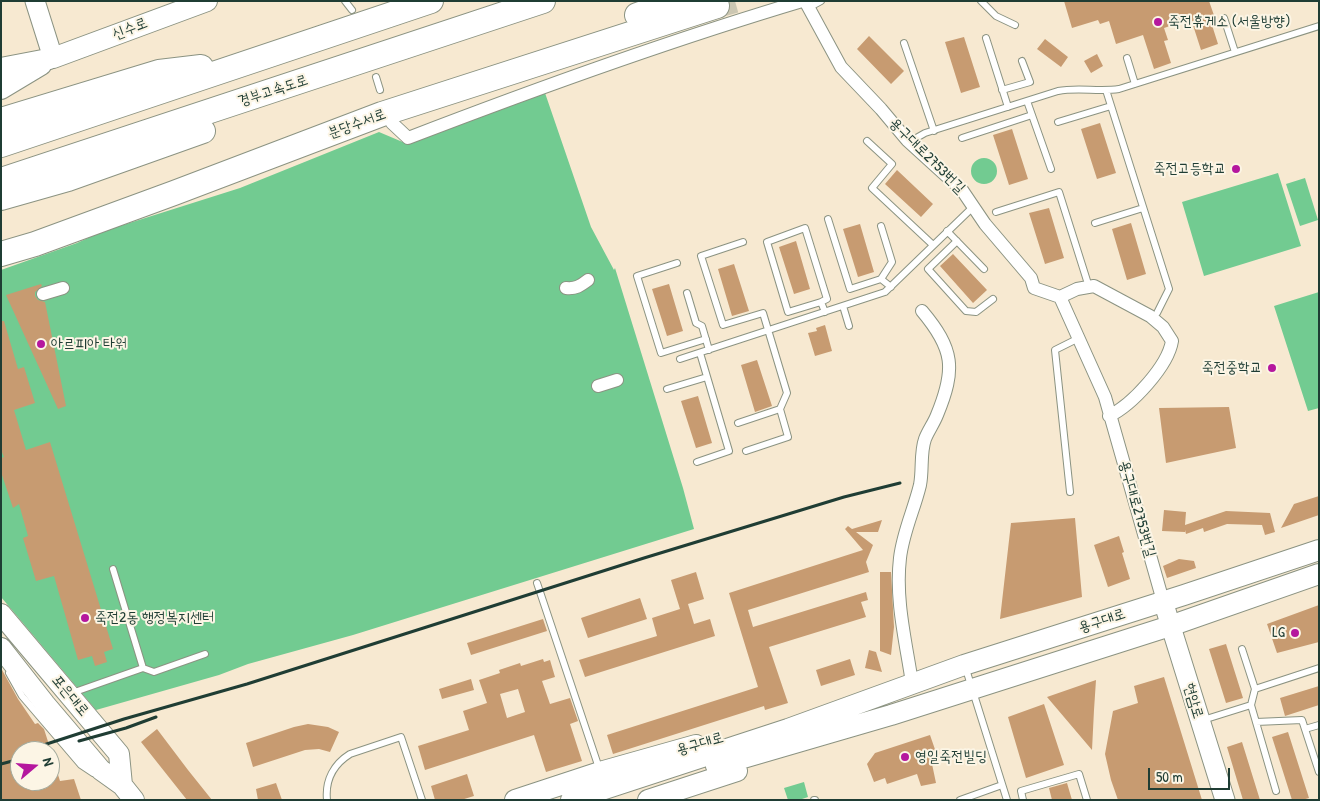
<!DOCTYPE html>
<meta charset="utf-8">
<style>
body{margin:0}
#map{position:relative;width:1320px;height:801px;overflow:hidden;background:#f7e9d1;font-family:"Patrick Hand",sans-serif}
canvas{display:block}
.frame{position:absolute;inset:0;border:2px solid #1f3d34;pointer-events:none}
.north{position:absolute;left:10px;top:741px;width:50px;height:50px;box-sizing:border-box;background:#fcf5e5;border:1px solid #a4ab9e;border-radius:50%;rotate:72deg;font-size:14px;font-weight:700;line-height:20px;text-align:center;color:#1f3d34}
.north::after{content:'';display:block;margin:auto;width:18px;height:22px;background:#b5179e;clip-path:polygon(50% 0,100% 100%,50% 72%,0 100%)}
.scale{position:absolute;left:1148px;top:768px;width:82px;height:22px;box-sizing:border-box;border:2px solid #1f3d34;border-top:0;padding-left:6px;font-size:15px;line-height:18px;white-space:nowrap;color:#1f3d34;-webkit-text-stroke:4px #fcf5e5;paint-order:stroke}
</style>
<div id="map">
<canvas width="1320" height="801"></canvas>
<div class="frame"></div>
<div class="north">N</div>
<div class="scale">50 m</div>
</div>
<script>
const ctx = document.querySelector('canvas').getContext('2d');
ctx.lineJoin = 'round';
function fill(path, color) { ctx.fillStyle = color; ctx.fill(path, 'evenodd'); }
function trace(path, color, width, dash) { ctx.strokeStyle = color; ctx.lineWidth = width; ctx.lineCap = dash ? 'butt' : 'round'; ctx.setLineDash(dash || []); ctx.stroke(path); }
function write(font, color, halo, rows, align = 'center') {
  ctx.font = font + ' "Patrick Hand","Poor Story",sans-serif'; ctx.lineWidth = 4; ctx.setLineDash([]); ctx.textBaseline = 'middle'; ctx.strokeStyle = halo; ctx.fillStyle = color; for (const [text, x, y, turn = 0] of rows) {
    ctx.save(); ctx.translate(x, y); ctx.rotate((+turn || 0) * Math.PI / 180); ctx.textAlign = isNaN(turn) ? turn : align; if (halo) ctx.strokeText(text, 0, 0); ctx.fillText(text, 0, 0); ctx.restore();
  }
}
const green = new Path2D(`
 M544 90 591 227 614 270 615 268 683 488 694 529 353 635 248 664 219 675 96 710 1 597V270L77 243 101 232 240 188 379 132 405 143Z
 M971 171a13 13 0 1 1 26 0a13 13 0 1 1-26 0Z
 M1278 173 1301 246 1204 276 1182 202Z
 M1305 178 1318 220 1300 226 1286 184Z
 M1319 292V408L1308 411 1274 306Z
 M804 782 808 797 799 800H788L784 788Z`);
const building = new Path2D(`
 M1064 1H1209L1216 21 1211 22 1218 44 1201 50 1191 19 1164 28 1168 40 1164 41 1171 63 1154 69 1143 35 1116 44 1109 21 1100 24 1098 20 1072 28Z
 M869 36 904 71 891 84 857 49Z
 M964 37 980 87 961 93 945 42Z
 M1045 39 1068 57 1061 67 1037 49Z
 M1097 54 1103 66 1091 73 1084 61Z
 M1100 123 1116 173 1097 179 1081 129Z
 M1012 129 1028 179 1009 185 993 135Z
 M897 170 933 204 921 217 885 184Z
 M1049 208 1064 258 1045 264 1029 213Z
 M1131 223 1146 274 1127 280 1112 229Z
 M860 224 874 272 858 277 843 229Z
 M796 241 810 289 794 294 779 247Z
 M953 254 987 290 973 303 940 266Z
 M734 264 749 311 732 316 718 269Z
 M41 284 42 286 35 292V296L38 300 45 302 66 406 58 409 6 295Z
 M669 284 683 331 667 336 652 289Z
 M1 321H4L18 369 24 367 35 403 14 410 26 450 50 442 113 649 104 652 107 662 95 666 92 656 78 660 54 576 36 581 23 538 28 536 19 504 13 508 1 472V458L4 457 1 450Z
 M825 325 832 351 815 356 808 333 817 331 816 328Z
 M757 360 772 406 755 412 741 365Z
 M698 396 712 443 696 448 681 401Z
 M1229 407 1236 448 1166 463 1159 408Z
 M1319 496V515L1281 528 1294 504Z
 M1164 510 1186 512 1185 525 1226 511 1270 513 1275 532 1265 535 1262 525 1227 524 1204 532 1203 528 1186 534 1185 530V532L1162 531Z
 M1075 518 1082 597 1000 619 1011 523Z
 M882 520 878 532H856L873 545 866 562 869 572 748 610 753 627 866 592 868 600 861 602 866 617 769 647 788 703 765 710 764 706 613 754 607 735 758 687 729 593 863 550 845 529 848 526 852 529Z
 M1119 536 1124 552 1122 553 1130 579 1108 587 1094 545Z
 M1179 559 1194 561 1196 568 1167 578 1163 566Z
 M696 572 704 599 688 604 694 624 710 619 715 636 585 677 579 660 657 636 652 618 680 609 671 580Z
 M880 572H891L894 627 891 655 880 651Z
 M640 598 647 619 588 638 581 618Z
 M1319 605V642L1277 653 1267 624Z
 M543 619 547 631 471 655 467 643Z
 M1226 644 1243 698 1226 703 1209 649Z
 M869 650 876 652 882 672 865 668Z
 M543 659 544 662 550 660 555 677 542 681 550 704 570 698 578 721 570 724 582 761 546 772 534 735 425 770 418 746 469 730 463 711 487 703 479 680 500 673 499 670 520 663 521 666ZM518 689 525 712 507 718 500 694Z
 M850 659 855 675 821 686 816 670Z
 M1 668 18 699 35 724 38 723 44 729 51 751H20V781H50V756H52L60 781 74 779 81 800H1Z
 M1164 677 1202 800H1118L1111 780 1105 754 1113 711 1138 703 1134 686Z
 M471 679 474 690 442 699 439 689Z
 M1096 680 1094 710 1092 750 1047 697Z
 M1319 686V705L1285 716 1280 698Z
 M1044 704 1064 765 1026 778 1008 717Z
 M308 724 328 727 339 732 330 752 319 749 305 750 253 767 246 743 294 727Z
 M157 729 188 770 212 800H187L141 742Z
 M1288 732 1309 798 1302 800H1292L1272 737Z
 M930 735 939 761 932 764 936 783 921 786 917 774 887 784 885 778 874 782 867 764 875 753Z
 M1242 742 1260 800H1243L1227 747Z
 M467 774 474 796 461 800H435L431 786Z
 M276 783 282 800H258L256 789Z
 M1067 783 1072 800H1052L1049 788Z`);
const highwayTunnel = new Path2D(`
 M717 6 735 1`);
const lane = new Path2D(`
 M345 1 352 10
 M981 1 996 16 1015 25
 M808 8 821 1
 M1224 18 1235 52
 M986 38 1008 107
 M904 43 934 131
 M1127 58 1135 84
 M376 77 380 90
 M1002 90 1030 82 1022 61
 M1106 90 1169 289 1157 313
 M1027 101 1051 169
 M1058 122 1111 106
 M962 138 1032 115
 M909 140 911 141 925 133 1058 91C1078 87 1098 92 1119 89L1319 26
 M867 141 892 164 872 188 933 245
 M996 212 1059 192 1089 287
 M828 219 850 289 881 279 891 287
 M1095 223 1143 208
 M947 231 984 269
 M957 241 928 269 966 311 976 312 993 299
 M743 242 701 256 723 325 763 313 787 393 780 409 788 437 746 451
 M677 263 637 276 661 353 706 339
 M881 279 892 262 881 226
 M687 293 696 323 702 326 709 350
 M821 302 827 299 805 228 767 242 788 312 821 302 825 312
 M843 306 849 326
 M680 359 885 292 973 207
 M667 389 707 377
 M738 423 780 409
 M697 462 729 451 700 353
 M1070 492 1055 350 1079 338
 M113 569 143 668
 M537 583 600 771
 M1242 649 1255 689 1251 705 1276 791
 M965 666 1007 800
 M9 673 22 696 81 765 93 773
 M1255 689 1319 668
 M72 693 143 668 154 672 205 654
 M1203 720 1251 705
 M1256 722 1302 720 1319 772
 M1305 729 1319 725
 M327 800C325 780 334 764 350 754L401 737 422 800
 M814 800H815
 M960 800 1002 785
 M1023 800 1021 791 1079 774 1087 800`);
const street = new Path2D(`
 M805 1 841 67 881 109 907 140 962 190 985 224 1031 278 1034 288 1060 297 1105 397 1163 601
 M392 123 408 138C538 88 668 41 802 1
 M566 288C576 289 580 286 588 280
 M43 294 63 288
 M1060 297 1077 289 1094 286 1150 316 1163 327 1172 341C1168 366 1132 405 1109 416
 M598 386 617 380
 M912 683C906 642 895 600 900 558 903 532 914 510 920 485 923 470 920 453 925 439 928 431 934 423 937 415 956 369 954 349 922 311`);
const secondary = new Path2D(`
 M35 1 53 58 40 63
 M1163 601 1225 800`);
const primary = new Path2D(`
 M1 68 53 58 207 1
 M1 89 41 65
 M1 614 119 754 122 785
 M1 648 45 704 101 770 122 785 134 800
 M716 766 891 715 1170 626 1319 574
 M515 800 600 772 696 745
 M571 800 788 729 964 665 1184 595 1319 550
 M648 800 737 771`);
const highway = new Path2D(`
 M637 15 678 1
 M1 120 159 72 201 67
 M1 145 431 1
 M1 180 543 1
 M1 198 68 179 203 131
 M1 254 35 244 174 193 382 114 717 6`);
const rail = new Path2D(`
 M79 741 126 728 156 717
 M25 751 124 719 247 684 644 558 844 497 900 483
 M1 764 20 759`);
const markers = [
 [1158,22,5,"#b5179e"],
 [1236,169,5,"#b5179e"],
 [41,344,5,"#b5179e"],
 [1272,368,5,"#b5179e"],
 [85,618,5,"#b5179e"],
 [1295,633,5,"#b5179e"],
 [905,757,5,"#b5179e"]
];
const poiNames = [
 ["죽전휴게소 (서울방향)",1168,22],
 ["죽전고등학교",1226,169,"right"],
 ["아르피아 타워",51,344],
 ["죽전중학교",1262,368,"right"],
 ["죽전2동 행정복지센터",95,618],
 ["LG",1285,633,"right"],
 ["영일죽전빌딩",915,757]
];
const streetNames = [
 ["신수로",130,29,-21],
 ["경부고속도로",273,91,-18],
 ["분당수서로",357,124,-20],
 ["용구대로2753번길",927,156,45],
 ["용구대로2753번길",1137,509,74],
 ["용구대로",1102,621,-18],
 ["포은대로",70,696,50],
 ["현암로",1193,701,73],
 ["용구대로",700,744,-16]
];
fill(green, '#72cb91');
fill(building, '#c79b71');
trace(highwayTunnel, '#ccc7b2', 24, [24, 12]);
trace(lane, '#8b9382', 8);
trace(street, '#8b9382', 14);
trace(secondary, '#8b9382', 21);
trace(primary, '#8b9382', 22);
trace(highway, '#8b9382', 26);
trace(lane, '#fff', 6);
trace(street, '#fff', 12);
trace(secondary, '#fff', 19);
trace(primary, '#fff', 20);
trace(highway, '#fff', 24);
trace(rail, '#1f3d34', 3);
for (const [x, y, r, color] of markers) { const dot = new Path2D(); dot.arc(x, y, r, 0, 2 * Math.PI); ctx.fillStyle = color; ctx.fill(dot); trace(dot, '#fcf5e5', 2); }
write('15px', '#1f3d34', '#fcf5e5', poiNames, 'left');
write('15px', '#1f3d34', '#fcf5e5', streetNames);
</script>
